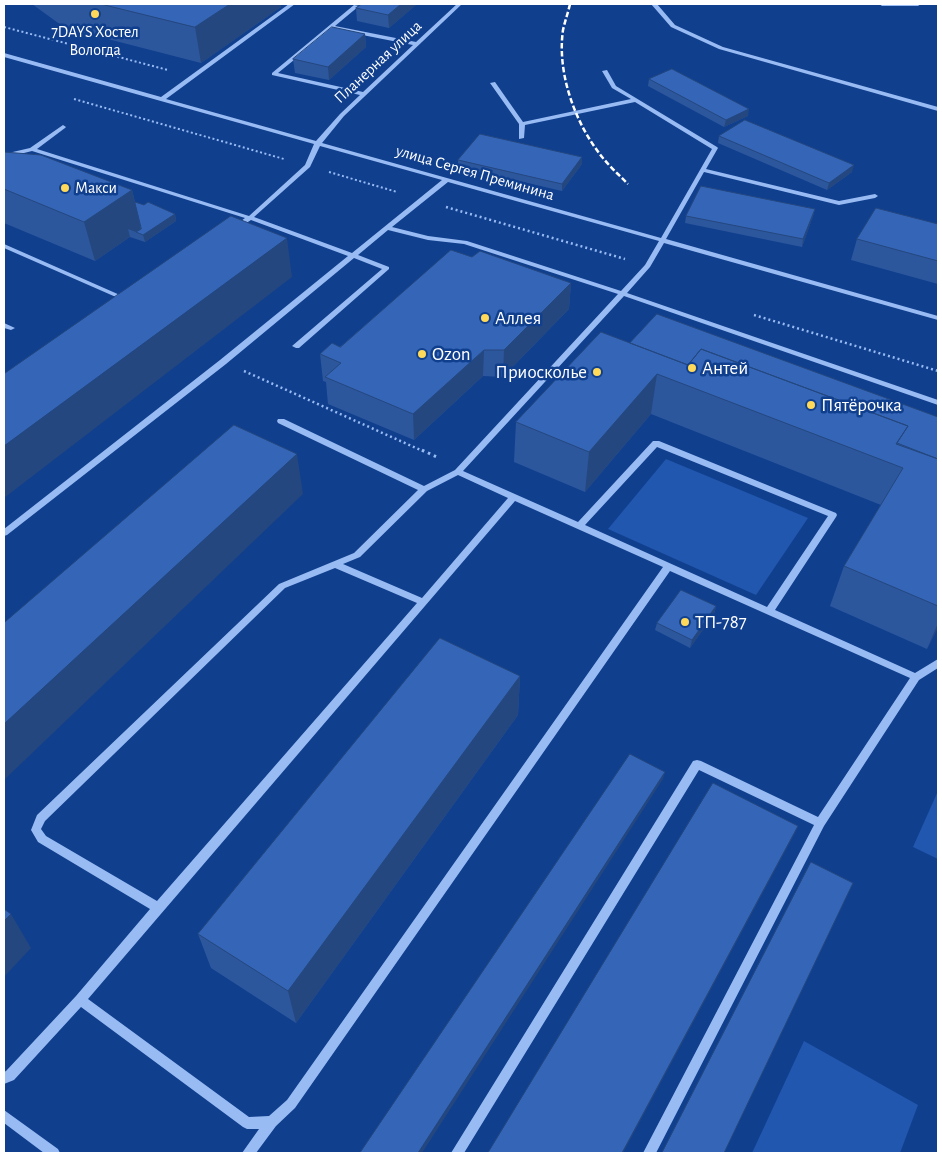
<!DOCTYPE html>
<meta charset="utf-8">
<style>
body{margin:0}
#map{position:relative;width:942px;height:1157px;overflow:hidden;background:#103f8e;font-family:"Alegreya Sans",sans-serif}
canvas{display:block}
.frame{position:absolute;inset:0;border:5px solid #fff;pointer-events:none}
</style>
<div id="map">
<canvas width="942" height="1157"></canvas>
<div class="frame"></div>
</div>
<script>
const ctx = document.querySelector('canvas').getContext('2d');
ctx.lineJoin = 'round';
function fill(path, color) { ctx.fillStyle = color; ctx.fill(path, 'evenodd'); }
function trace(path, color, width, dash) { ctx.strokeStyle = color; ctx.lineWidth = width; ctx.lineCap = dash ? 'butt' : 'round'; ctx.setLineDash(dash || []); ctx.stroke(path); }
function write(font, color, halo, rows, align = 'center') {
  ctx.font = font + ' "Alegreya Sans",sans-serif'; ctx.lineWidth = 5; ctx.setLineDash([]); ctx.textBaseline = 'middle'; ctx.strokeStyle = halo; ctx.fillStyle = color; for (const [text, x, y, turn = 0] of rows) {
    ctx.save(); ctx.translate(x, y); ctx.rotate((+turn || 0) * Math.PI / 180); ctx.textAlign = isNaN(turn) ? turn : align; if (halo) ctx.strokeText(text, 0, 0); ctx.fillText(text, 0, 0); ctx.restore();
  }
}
const green = new Path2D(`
 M666 459 808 518 756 595 608 529Z
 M938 791V859L913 847Z
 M804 1041 918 1105 900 1153H752Z`);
const pathFar2 = new Path2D(`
 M4 27 168 70
 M74 99 284 159
 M329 172 397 192`);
const pathFar1 = new Path2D(`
 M446 207 625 259
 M754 315 938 371
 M244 371 425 452`);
const path = new Path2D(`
 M422 450 439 458`);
const minor = new Path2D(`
 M289 4H295L166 99 316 141 340 114 360 95 272 75V73L354 5 359 6 335 26 416 42 457 4H462L344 116 322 143 661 238 712 149 635 102 525 125 524 138 519 139V124L490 83 495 82 523 122 631 99 612 88 602 71 607 70 616 86 717 147 718 148 706 169 839 201 875 194 878 196 875 198 839 205 704 172 666 239 938 316V320L664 243 650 267 627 293 938 400V405L624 296 463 471 578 522 653 441H659L836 513 837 515 836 517 775 610 915 673 938 659V668L919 680 824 826 656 1153H643L814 825 699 770 464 1153H451L693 761 697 760 701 761 818 817 910 678 670 571 295 1108 276 1126 256 1153H242L259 1129H247L243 1127 81 1007 14 1080 4 1084V1072L6 1071 76 996 150 909 38 842 31 830 37 815 279 584 354 553 418 490 278 423 277 421 278 419H284L424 486 455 470 618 294 464 244 428 240 388 230 358 255 389 267V269L299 348H296L292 346 382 269 354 258 226 364 7 535 4 536V529L220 360 348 256 251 220 237 229H233V227L245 218 32 151 4 158V154L30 148 63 125 66 127 65 128 37 149 249 216 305 165 314 144 4 57V53L161 97ZM332 29 413 45 363 92 278 73ZM320 146 442 180 352 253 254 217 310 167ZM448 182 659 241 645 265 621 291 467 241 428 236 392 227ZM657 447 828 516 767 607 585 525ZM458 475 508 498 422 598 343 564 360 557 427 491ZM515 501 663 567 287 1100 269 1116 249 1117 88 999ZM335 568 417 603 157 901 46 836 41 829 45 821 285 588Z
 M651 4H657L675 25 723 47 938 107V111L719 49 671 27Z
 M879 4H921L918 6H882Z
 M4 244 129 299 130 300 129 301H125L4 248Z
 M4 323 15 328 11 330 4 328Z
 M4 1110 58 1149 60 1153H44L4 1123Z`);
const rail = new Path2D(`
 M570 4C568 13 565 21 563 30 557 72 574 120 599 153 607 164 618 174 628 184`);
const wall = new Path2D(`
 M32 4H281V7L201 63 65 28Z
 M362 4H417L389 28 357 21 356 8Z
 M365 34 366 47 329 80 295 73 293 59Z
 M649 79 748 116 724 127 648 86Z
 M719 136 852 172 827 190 718 143Z
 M4 152 132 190 135 202 144 205 175 214 176 221 145 242 130 237 95 261 4 223Z
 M458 160 582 164 562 191 458 167Z
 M815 209 813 216 802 247 685 223 686 216Z
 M938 224V284L851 260 857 239Z
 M472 257 571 283 569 309 503 377 483 376 414 440 328 404 326 382 323 381 320 354 340 347Z
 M630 343 938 417V627L927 649 830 606 844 566 881 505 651 414 585 492 514 462 516 422Z
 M716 606 714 614 690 648 655 630 657 623Z
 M520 676 518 715 296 1023 211 968 198 934Z`);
const shadedWall = new Path2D(`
 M230 4H281V7L201 63 195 27Z
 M401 4H417L389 28 388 15Z
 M365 34 366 47 329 80 328 67Z
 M749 109 748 116 724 127 726 120Z
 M582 157V164L562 191V184Z
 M854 165 852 172 827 190 829 183Z
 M132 190 141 229 136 232 128 229 130 237 95 261 84 222Z
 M815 209 813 216 802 247 803 239Z
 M175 214 176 221 145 242 143 235Z
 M287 238 292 277 4 498V446Z
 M571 283 569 309 503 377 504 350Z
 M484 350 483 376 414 440 413 414Z
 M657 374 651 414 585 492 589 452Z
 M297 454 303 494 4 780V724Z
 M716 606 714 614 690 648 692 640Z
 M938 623V627L927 649Z
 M520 676 518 715 296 1023 288 991Z
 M665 772 663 779 422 1153H418Z
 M798 826 795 833 623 1153H622Z
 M11 914 31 948 4 977V921Z`);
const building = new Path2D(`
 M101 4H230L195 27Z
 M362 4H401L388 15 356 8Z
 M332 27 365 34 328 67 293 59Z
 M672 69 749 109 726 120 649 79Z
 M745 120 854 165 829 183 719 136Z
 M480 134 582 157 562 184 458 160Z
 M4 152 41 155 132 190 84 222 4 189Z
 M701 186 815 209 803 239 686 216Z
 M135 202 144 205 148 202 175 214 143 235 136 232 141 229Z
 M876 208 938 224V261L857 239Z
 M231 216 287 238 4 446V374Z
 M451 250 472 257 480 251 571 283 504 350H484L413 414 325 377 341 363 320 354 332 343 340 347Z
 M657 314 938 417V459L897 443 908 426 701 349 688 365 630 343Z
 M601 332 688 365 701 349 908 426 896 444 938 459V606L844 566 903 468 657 374 589 452 516 422Z
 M234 425 297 454 4 724V623Z
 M681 590 716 606 692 640 657 623Z
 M440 638 520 676 288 991 198 934Z
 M630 754 665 772 418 1153H360Z
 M713 783 798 826 622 1153H488Z
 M811 862 853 883 724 1153H662Z
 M4 909 11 914 4 921Z`);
const markers = [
 [95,14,5,"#ffda5a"],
 [65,188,5,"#ffda5a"],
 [485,318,5,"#ffda5a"],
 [422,354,5,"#ffda5a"],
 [692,368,5,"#ffda5a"],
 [597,372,5,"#ffda5a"],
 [811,405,5,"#ffda5a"],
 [685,622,5,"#ffda5a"]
];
const farPoinames = [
 ["7DAYS Хостел",95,32],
 ["Вологда",95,50],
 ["Макси",75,188,"left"]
];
const farStreetnames = [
 ["Планерная улица",378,62,-43],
 ["улица Сергея Преминина",475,173,16]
];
const poiNames = [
 ["Аллея",495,318],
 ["Ozon",432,354],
 ["Антей",702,368],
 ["Приосколье",587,372,"right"],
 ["Пятёрочка",821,405],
 ["ТП-787",695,622]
];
fill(green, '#2157ae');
trace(pathFar2, '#98bbf3', 2, [2, 2.5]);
trace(pathFar1, '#98bbf3', 2.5, [2, 3]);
trace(path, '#98bbf3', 3, [2.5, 4]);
fill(minor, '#98bbf3');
trace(rail, '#fff', 2.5, [5.5, 2.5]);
fill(wall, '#2d579d');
fill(shadedWall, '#24477f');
fill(building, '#3465b6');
trace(building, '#24477f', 1);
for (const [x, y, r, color] of markers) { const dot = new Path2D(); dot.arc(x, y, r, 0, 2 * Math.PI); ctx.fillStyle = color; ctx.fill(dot); trace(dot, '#103f8e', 2); }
write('16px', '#fff', '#103f8e', farPoinames);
write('16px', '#fff', '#103f8e', farStreetnames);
write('19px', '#fff', '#103f8e', poiNames, 'left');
</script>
